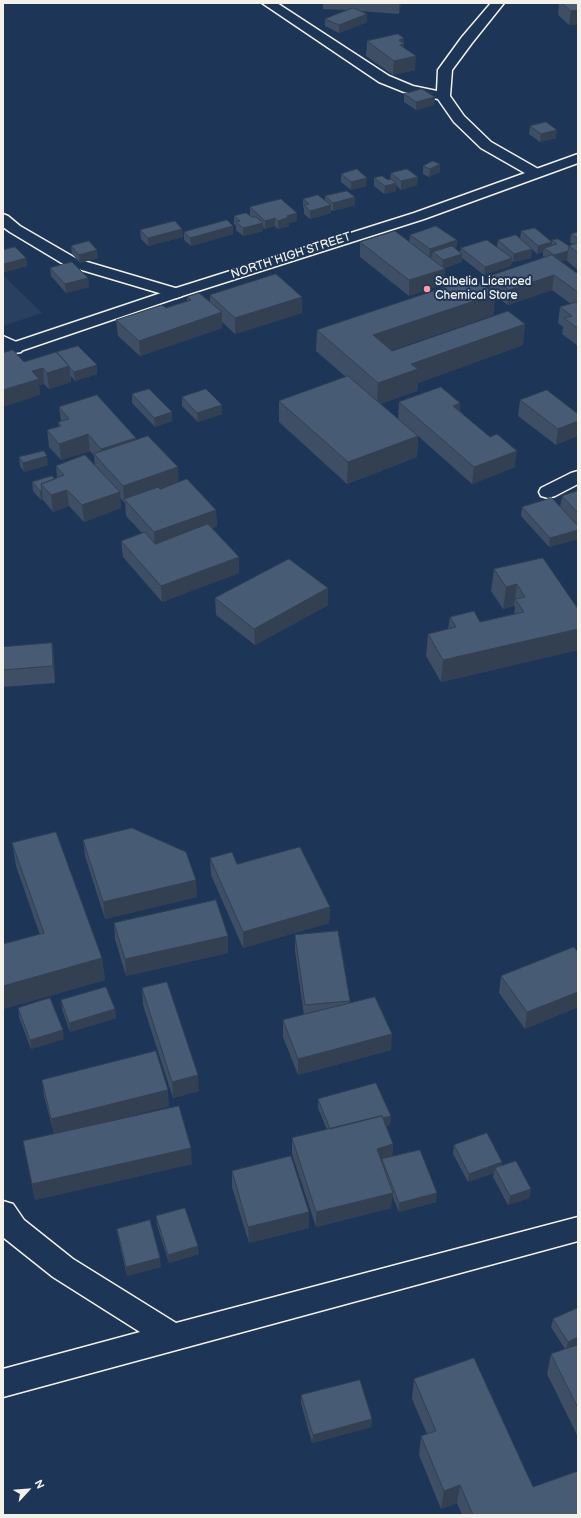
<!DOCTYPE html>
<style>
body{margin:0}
#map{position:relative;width:581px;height:1518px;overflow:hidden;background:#1d3557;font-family:"Balsamiq Sans",sans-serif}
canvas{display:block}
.frame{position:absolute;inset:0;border:4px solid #f4f1e8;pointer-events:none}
.north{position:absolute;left:8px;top:1470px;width:40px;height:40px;-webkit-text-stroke:3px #1d3557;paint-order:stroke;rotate:64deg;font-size:11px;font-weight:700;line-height:16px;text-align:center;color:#f4f1e8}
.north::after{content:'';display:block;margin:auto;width:14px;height:18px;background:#f4f1e8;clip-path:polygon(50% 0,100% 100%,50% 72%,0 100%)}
</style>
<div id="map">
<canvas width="581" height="1518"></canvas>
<div class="frame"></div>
<div class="north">N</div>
</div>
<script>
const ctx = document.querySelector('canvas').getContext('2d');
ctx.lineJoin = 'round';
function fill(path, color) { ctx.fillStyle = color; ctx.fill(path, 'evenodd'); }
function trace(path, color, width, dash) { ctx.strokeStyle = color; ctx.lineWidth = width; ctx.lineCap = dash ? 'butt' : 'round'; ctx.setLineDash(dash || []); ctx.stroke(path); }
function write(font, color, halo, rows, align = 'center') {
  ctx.font = font + ' "Balsamiq Sans",sans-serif'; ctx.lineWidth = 4; ctx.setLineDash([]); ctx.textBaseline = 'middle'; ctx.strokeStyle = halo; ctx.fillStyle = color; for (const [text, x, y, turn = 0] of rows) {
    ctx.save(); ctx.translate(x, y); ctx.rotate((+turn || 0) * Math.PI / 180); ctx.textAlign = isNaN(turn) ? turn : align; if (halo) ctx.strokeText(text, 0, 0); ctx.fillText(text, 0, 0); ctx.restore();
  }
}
const built = new Path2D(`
 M3 275 42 313 3 326Z`);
const minor = new Path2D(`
 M262 3H277L389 76 413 86 437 91 438 70 462 37 491 3H504L472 43 452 70 450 96 464 116 491 142 540 170 542 173 540 176 535 177 530 176 481 148 454 122 438 99 404 92 379 82Z
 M3 214 8 216 20 226 77 259 182 290 184 293 182 296 176 298 65 265 10 232 3 227Z
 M3 336 21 344 23 348 21 352 15 353 3 348Z
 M578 471V484L555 496 548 498 541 496 539 492 541 488 571 473Z
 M3 1201 13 1204 24 1220 73 1259 176 1323 578 1217V1241L3 1397V1369L140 1332 53 1277 4 1238Z`);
const highway = new Path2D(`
 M578 154V163L424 219 182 296 3 357V346L170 290 414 213Z`);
const wall = new Path2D(`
 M323 3H401L399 14 359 11 367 22 339 33 325 26V19L347 10 323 9Z
 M559 3H578V24L569 25 558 15Z
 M404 38V48L415 70 393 75 366 56 367 41Z
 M404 94 435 97 434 105 416 110 404 102Z
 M530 126 556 138 540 142 529 134Z
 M440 164V172L429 177 423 174V166Z
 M391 173 418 177 417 185 401 190 396 185V191L384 194 374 186V178L388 180 390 179Z
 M341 174 366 186 351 190 341 182Z
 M325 196 355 205 333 211 331 210V213L310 219 304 214V208L303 207V199L325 200Z
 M250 207 297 221 289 223V226L278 229 275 226 265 229 263 227V231L243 236 236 230V226L234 224V216H250Z
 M233 226V234L191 246 184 240V232Z
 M182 229 183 237 148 246 141 239 140 230Z
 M521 231 552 242V240L569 246 573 245 570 242 571 234 578 232V270L567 261V260L560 261 578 274V346L562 334 563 327 558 323 560 307 571 304 552 290 508 305 495 296 493 315 391 350 392 351 525 324 523 345 418 383 417 391 380 404 398 419 399 402 460 403V411L515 467 472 484 418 436 417 457 347 484 279 422V401L346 377 316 351 317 330 489 290 490 276 545 258 543 256V252L537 254 532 249 531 258 513 262 512 261 511 266 484 275 462 258V262L444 268 445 269 444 284 409 296 360 257V242H409L410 235 457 240 456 249 460 252 461 248 497 247 498 240 520 239Z
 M71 246 98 258 80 263 72 254Z
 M3 250 26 258 27 266 5 272 3 271Z
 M50 268 89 287 66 293 51 276Z
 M210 295 302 313 235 334 222 322V328L140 356 118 336 116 320 166 308 187 301V297L210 302Z
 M57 352 97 365V374L75 381 71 376V382L49 389 44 384 39 385 40 395 24 362Z
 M132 394 172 421 155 427 132 403Z
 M182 397 222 405V414L198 422 182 406Z
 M520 400 578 414 556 445 518 416Z
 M59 407 136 438V440L179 482 216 510 217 526 212 528 239 557V573L162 602 123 557 121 541 142 533 126 516 125 503 120 498 121 508 84 522 69 506 53 512 43 500H41L33 491 32 482 57 478 56 466 95 465 94 456 90 451 61 460 49 447 47 430 59 426 58 422 61 421Z
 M19 457 48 465 24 472 20 466Z
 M578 491V539L549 547 521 516 522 507H560L562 496Z
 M494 569 578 609V650L441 682 426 656 428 634 448 629 450 617 480 622 514 614 515 607 514 606 503 609 491 591Z
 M215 598 328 605 255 645 216 615Z
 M52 643 54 659 55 683 3 687V647Z
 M83 840 197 897 105 919 85 856Z
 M12 843 102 958 105 980 3 1009V944L40 935 16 866Z
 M210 858 237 864 330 907 329 923 243 948 211 875Z
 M114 923 228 936V953L126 976 115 939Z
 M295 935 350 1001 349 1004 391 1050 298 1075 283 1037V1020L304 1015 295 951Z
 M578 952V1007L525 1029 499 993 501 976Z
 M142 988 199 1091 173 1098 143 1005Z
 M61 1000 115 1009 116 1018 70 1032 62 1009Z
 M18 1008 64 1039 31 1049 19 1017Z
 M42 1080 169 1106 78 1129 192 1164 35 1200 23 1141 54 1134 44 1096Z
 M318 1099 391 1116 390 1125 386 1126 393 1144 392 1157 436 1202 399 1212 392 1195 391 1208 316 1227 292 1154V1138L327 1130 318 1108Z
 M454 1145 502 1162 501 1166 531 1189 529 1198 508 1205 493 1177 494 1173 468 1182 453 1154Z
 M232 1171 309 1212V1228L249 1243 232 1187Z
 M156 1216 199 1254 169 1263 157 1225Z
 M117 1229 161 1267 127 1276 118 1237Z
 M578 1308V1437L547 1374 551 1354 565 1349 551 1327 553 1319Z
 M414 1379 533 1487 578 1515H462L457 1503 441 1509 419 1455 421 1436 427 1434 412 1399Z
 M301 1395 372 1419 371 1427 312 1443 301 1403Z`);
const shadedWall = new Path2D(`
 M399 3H401L399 14Z
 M578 10V24L569 25 571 11Z
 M367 14V22L339 33V25Z
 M404 38V58L399 40Z
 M416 56 415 70 393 75 394 61Z
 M435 97 434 105 416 110V102Z
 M557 130 556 138 540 142 541 134Z
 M440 164V172L429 177 430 169Z
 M418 177 417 185 401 190V181Z
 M367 178 366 186 351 190V182Z
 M396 183V191L384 194 385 186Z
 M355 197V205L333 211V203Z
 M331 205V213L310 219V211Z
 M297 213V221L289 223V226L278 229V221L287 216Z
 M275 218V226L265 229V221Z
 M263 223V231L243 236V228Z
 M233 226V234L191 246 190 238Z
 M182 229 183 237 148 246V238Z
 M457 240 456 249 437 255 433 252 432 257 429 258 430 249Z
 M552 242 551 250 544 248 543 252 537 254 538 246Z
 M532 249 531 258 513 262 514 254Z
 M97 250 98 258 80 263 79 255Z
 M568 251 567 260 553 264 554 255Z
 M462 254V262L442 268 443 260Z
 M26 258 27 266 5 272 4 264Z
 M512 258 511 266 484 275 485 267Z
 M445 269 444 284 409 296V280Z
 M554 275 552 290 508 305 509 290Z
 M88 278 89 287 66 293 65 284Z
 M495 294 493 315 372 356 373 335Z
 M302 297V313L235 334V318Z
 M222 312V328L140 356 139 341Z
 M525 324 523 345 418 383 417 391 377 405 378 383 411 364Z
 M97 365V374L75 381 74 372Z
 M69 366 71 382 49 389 47 373Z
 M43 368 44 384 39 385 40 395 3 407V390L32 371Z
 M460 403 459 419 453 406Z
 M222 405V414L198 422 197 413Z
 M172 412V421L155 427 154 418Z
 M578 421V436L556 445 558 429Z
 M88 434 90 451 61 460 59 444Z
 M418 436 417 457 347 484 348 462Z
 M136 438 137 454 103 464 101 449Z
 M517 451 515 467 472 484 474 467Z
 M47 456 48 465 24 472 23 463Z
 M178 467 179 484 124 499V503L123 486Z
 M67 490 69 506 53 512 51 495Z
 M40 491H42L43 500H41Z
 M120 492 121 508 84 522 82 505Z
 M216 510 217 526 155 549 154 532Z
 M578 530V539L549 547 550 538Z
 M239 557V573L162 602 161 586Z
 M517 584 514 606 503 609 506 587Z
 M328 588V605L255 645 254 629Z
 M578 629V650L441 682 443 660Z
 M52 643 54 659 55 683 53 666Z
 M196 880 197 897 105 919 103 902Z
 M330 907 329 923 243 948V932Z
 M228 936V953L126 976 125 959Z
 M102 958 105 980 3 1009V986Z
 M578 992V1007L525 1029 527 1012Z
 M115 1009 116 1018 70 1032 69 1023Z
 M63 1030 64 1039 31 1049 30 1040Z
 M392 1034 391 1050 298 1075V1059Z
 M198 1075 199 1091 173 1098 172 1082Z
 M168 1090 169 1106 54 1135 51 1119Z
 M391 1116 390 1125 332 1142V1133Z
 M393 1144 392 1160 382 1159V1163L377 1149Z
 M191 1148 192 1164 35 1200 32 1184Z
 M502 1162 501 1170 495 1168 494 1173 468 1182 469 1174Z
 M531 1189 529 1198 508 1205 510 1196Z
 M393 1193 391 1208 316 1227V1212Z
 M437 1193 436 1202 399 1212V1203Z
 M309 1212V1228L249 1243 248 1227Z
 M198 1246 199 1254 169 1263 168 1255Z
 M160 1258 161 1267 127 1276 126 1267Z
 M578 1337V1345L566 1350 568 1342Z
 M372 1419 371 1427 312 1443 313 1435Z
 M460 1485 457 1503 441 1509 444 1491Z`);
const building = new Path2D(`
 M562 3H578V10L571 11Z
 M353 8 367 14 339 25 325 19Z
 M398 34 404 38 399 40 404 44 400 45 416 56 394 61 367 41Z
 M422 89 435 97 416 102 404 94Z
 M546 122 557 130 541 134 530 126Z
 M433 161 440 164 430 169 423 166Z
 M357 169 367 178 351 182 341 174Z
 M407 169 418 177 401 181 391 173Z
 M382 176 388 180 391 179 396 183 385 186 374 178Z
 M347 191 355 197 333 203 325 196Z
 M318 195 331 205 310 211 304 205 309 204 303 199Z
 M281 199 297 213 287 216 289 217 278 221 275 218 265 221 250 207Z
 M246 213 252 217H256L263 223 243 228 236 222 240 221 234 216Z
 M227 220 233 226 190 238 184 232Z
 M175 221 182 229 148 238 140 230Z
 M436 226 457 240 430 249 410 235Z
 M535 228 552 242 538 246 521 231Z
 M395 231 445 269 409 280 360 242Z
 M578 232V239L571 234Z
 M516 235 532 249 514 254 498 240Z
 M558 239 569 246 568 251 554 255 544 248 557 244 552 240Z
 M487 240 512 258 485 267 461 248Z
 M89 241 97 250 79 255 71 246Z
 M578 243V253L569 246Z
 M452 246 462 254 443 260 433 252Z
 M15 247 26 258 4 264 3 263V250Z
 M552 255 578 274V292L554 275 509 290 490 276Z
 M72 262 88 278 65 284 50 268Z
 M276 274 302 297 235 318 210 295Z
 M473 278 495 294 373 335 392 351 508 311 525 324 411 364 418 369 378 383 317 330Z
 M199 293 222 312 139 341 116 320 162 305 166 308 191 300 187 297Z
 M578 302V329L564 318 572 316 560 307Z
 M78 346 97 365 74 372 70 368 69 366 57 352Z
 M13 350 24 362 56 352 69 366 47 373 43 368 32 371 39 379 3 390V353Z
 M348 376 418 436 348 462 279 401Z
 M441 387 460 403 453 406 490 437 497 434 517 451 474 467 399 402Z
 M149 389 172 412 154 418 132 394Z
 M206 389 222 405 197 413 182 397Z
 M547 390 578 414V421L558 429 520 400Z
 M97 395 136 438 101 449 88 434 59 444 47 430 61 426 58 422 69 419 59 407Z
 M148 436 178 467 123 486 94 454Z
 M44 451 47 456 23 463 19 457Z
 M85 455 120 492 82 505 67 490 51 495 41 484 64 475 56 466Z
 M52 476 55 479 41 484 42 491H40L32 482Z
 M187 479 216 510 154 532 124 499 158 487 160 489Z
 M578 491V513L562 496Z
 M552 498 578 526V530L550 538 522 507Z
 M208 524 239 557 161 586 121 541 145 532 155 544Z
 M543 558 578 609V629L443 660 428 634 456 627 450 617 474 611 480 622 524 612 515 599 525 597 517 584 506 587 494 569Z
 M289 559 328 588 254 629 215 598Z
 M52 643 53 666 3 670V647Z
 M132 828 186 852 196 880 103 902 83 840Z
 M56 832 102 958 3 986V944L44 933 12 843Z
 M300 847 330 907 243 932 210 858 232 852 237 864Z
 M216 900 228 936 125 959 114 923Z
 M338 931 350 1001 305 1005 295 935Z
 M574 947 578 952V992L527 1012 501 976Z
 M167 982 198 1075 172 1082 142 988Z
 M106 987 115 1009 69 1023 61 1000Z
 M375 997 392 1034 298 1059 283 1020Z
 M50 998 63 1030 30 1040 18 1008Z
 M156 1051 168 1090 51 1119 42 1080Z
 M376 1083 391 1116 383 1118 382 1116 330 1129 318 1099Z
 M179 1106 191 1148 32 1184 23 1141Z
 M382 1116 393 1144 377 1149 393 1193 316 1212 292 1138Z
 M487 1133 502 1162 469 1174 454 1145Z
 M420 1150 437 1193 399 1203 382 1159Z
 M291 1156 309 1212 248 1227 232 1171Z
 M516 1161 531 1189 510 1196 495 1168Z
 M185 1208 198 1246 168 1255 156 1216Z
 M150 1220 160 1258 126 1267 117 1229Z
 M578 1308V1337L568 1342 553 1319Z
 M578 1345V1408L551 1354Z
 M474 1358 533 1487 578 1471V1515H473L460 1485 444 1491 421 1436 436 1431 414 1379Z
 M360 1380 372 1419 313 1435 301 1395Z`);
const markers = [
 [427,289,4,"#ff9aa2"]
];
const farStreetnames = [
 ["NORTH HIGH STREET",291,256,-18]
];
const farPoinames = [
 ["Salbelia Licenced",435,282],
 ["Chemical Store",435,296]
];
fill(built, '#2a4060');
trace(minor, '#f4f1e8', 3);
trace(highway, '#f4f1e8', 3);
fill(minor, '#1d3557');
fill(highway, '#1d3557');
fill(wall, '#3e4e64');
fill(shadedWall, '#324051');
fill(building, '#485b74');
trace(building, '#324051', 1);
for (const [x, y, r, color] of markers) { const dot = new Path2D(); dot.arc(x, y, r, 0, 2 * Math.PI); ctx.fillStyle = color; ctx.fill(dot); trace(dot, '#1d3557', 1.5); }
write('12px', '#f4f1e8', '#1d3557', farStreetnames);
write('12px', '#f4f1e8', '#1d3557', farPoinames, 'left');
</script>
